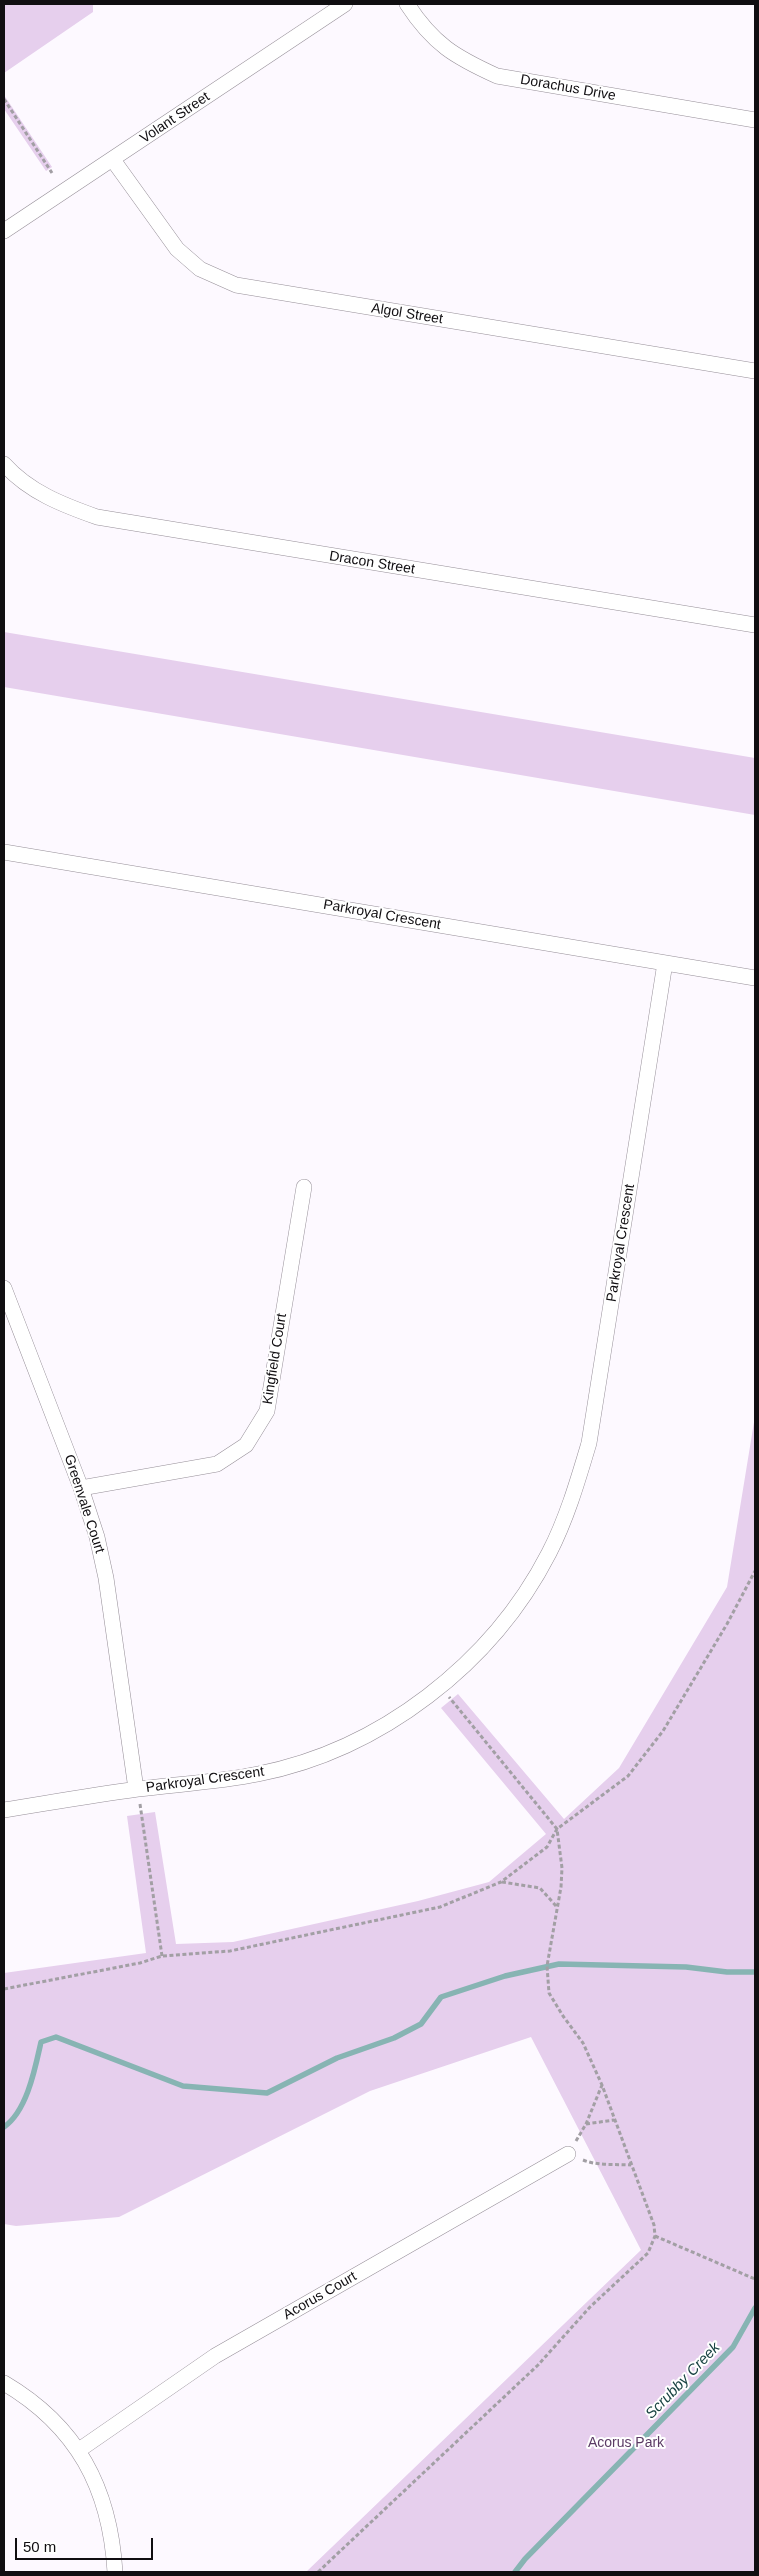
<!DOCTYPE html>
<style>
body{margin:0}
#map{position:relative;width:759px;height:2576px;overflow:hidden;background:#fdf9ff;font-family:Helvetica,sans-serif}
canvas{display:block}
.frame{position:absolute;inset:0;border:5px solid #100e11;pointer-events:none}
.scale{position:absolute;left:15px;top:2538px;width:138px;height:22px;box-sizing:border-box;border:2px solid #100e11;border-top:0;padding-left:6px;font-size:15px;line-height:18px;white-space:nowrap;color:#100e11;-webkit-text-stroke:4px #fff;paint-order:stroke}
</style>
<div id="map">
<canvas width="759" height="2576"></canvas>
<div class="frame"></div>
<div class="scale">50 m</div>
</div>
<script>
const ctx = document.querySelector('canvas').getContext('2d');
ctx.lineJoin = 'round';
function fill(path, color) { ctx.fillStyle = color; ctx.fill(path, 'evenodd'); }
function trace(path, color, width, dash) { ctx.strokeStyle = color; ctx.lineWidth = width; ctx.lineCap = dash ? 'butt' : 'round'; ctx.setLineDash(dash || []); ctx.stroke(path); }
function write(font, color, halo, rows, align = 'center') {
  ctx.font = font + ' Helvetica,sans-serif'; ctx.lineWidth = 4; ctx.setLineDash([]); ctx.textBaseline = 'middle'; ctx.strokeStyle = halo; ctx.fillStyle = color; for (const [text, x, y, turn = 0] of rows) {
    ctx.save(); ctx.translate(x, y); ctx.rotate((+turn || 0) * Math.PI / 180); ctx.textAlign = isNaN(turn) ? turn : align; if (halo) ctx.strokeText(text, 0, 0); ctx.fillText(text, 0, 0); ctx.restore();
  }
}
const green = new Path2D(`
 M4 4H93V12L4 73Z
 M4 95 52 167 46 171 4 109Z
 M4 632 755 758V815L4 687Z
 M755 1416V2572H306L641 2250 531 2037 370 2091 119 2217 16 2226 4 2224V1973L146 1953 127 1816 155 1812 176 1944 233 1942 418 1901 489 1882 546 1834 441 1708 458 1694 564 1819 619 1768 727 1587Z`);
const stream = new Path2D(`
 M4 2127C27 2111 35 2069 41 2042L56 2037 183 2086 267 2093 337 2058 394 2038 421 2024 441 1997 505 1976 559 1964 686 1967 727 1972H755
 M515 2572 525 2559 733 2347 755 2308`);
const path = new Path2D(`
 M4 99 52 173
 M140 1804 162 1956
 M502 1882 540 1888 557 1907
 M4 1989 140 1963 162 1956 230 1951 440 1907 501 1882 547 1847 557 1829 628 1776 663 1731 727 1624 755 1571
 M586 2124 614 2120
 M576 2141 586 2124 602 2085
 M583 2160C598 2166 615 2164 631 2165
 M655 2236 755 2279
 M318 2572 538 2365 590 2307 648 2253 655 2236 654 2225 602 2085 583 2043 563 2016 549 1993 547 1966 561 1887 562 1868 557 1829 449 1697`);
const minor = new Path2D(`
 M407 4C433 44 455 57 497 76L755 120
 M113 160 177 249 200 269 236 285 755 371
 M4 231 345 4
 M4 464C29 492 63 505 97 517L755 625
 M4 852 755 978
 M4 1288 81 1488 97 1537 106 1578 136 1789
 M81 1488 217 1464 246 1445 267 1411 304 1187
 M4 1810C48 1803 93 1795 138 1789 178 1784 219 1782 258 1774 380 1750 492 1664 549 1553 567 1518 578 1480 589 1443L665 963
 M4 2383C77 2426 110 2488 115 2572
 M79 2450 215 2356 568 2154`);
const streetNames = [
 ["Dorachus Drive",568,88,10],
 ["Volant Street",175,118,-34],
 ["Algol Street",407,314,9],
 ["Dracon Street",372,563,9],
 ["Parkroyal Crescent",382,915,10],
 ["Parkroyal Crescent",621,1243,-81],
 ["Kingfield Court",275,1359,-81],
 ["Greenvale Court",84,1504,72],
 ["Parkroyal Crescent",205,1780,-8],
 ["Acorus Court",320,2296,-30]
];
const parkNames = [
 ["Acorus Park",626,2443]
];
const waterNames = [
 ["Scrubby Creek",683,2381,-46]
];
fill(green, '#e6cfed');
trace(stream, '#87b4b3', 5.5);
trace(minor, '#968f98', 16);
trace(path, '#a29fa4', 3, [4, 2.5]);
trace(minor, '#fff', 15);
write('14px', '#100e11', '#fff', streetNames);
write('14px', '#5b3b65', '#fff', parkNames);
write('italic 15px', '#194343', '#fff', waterNames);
</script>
